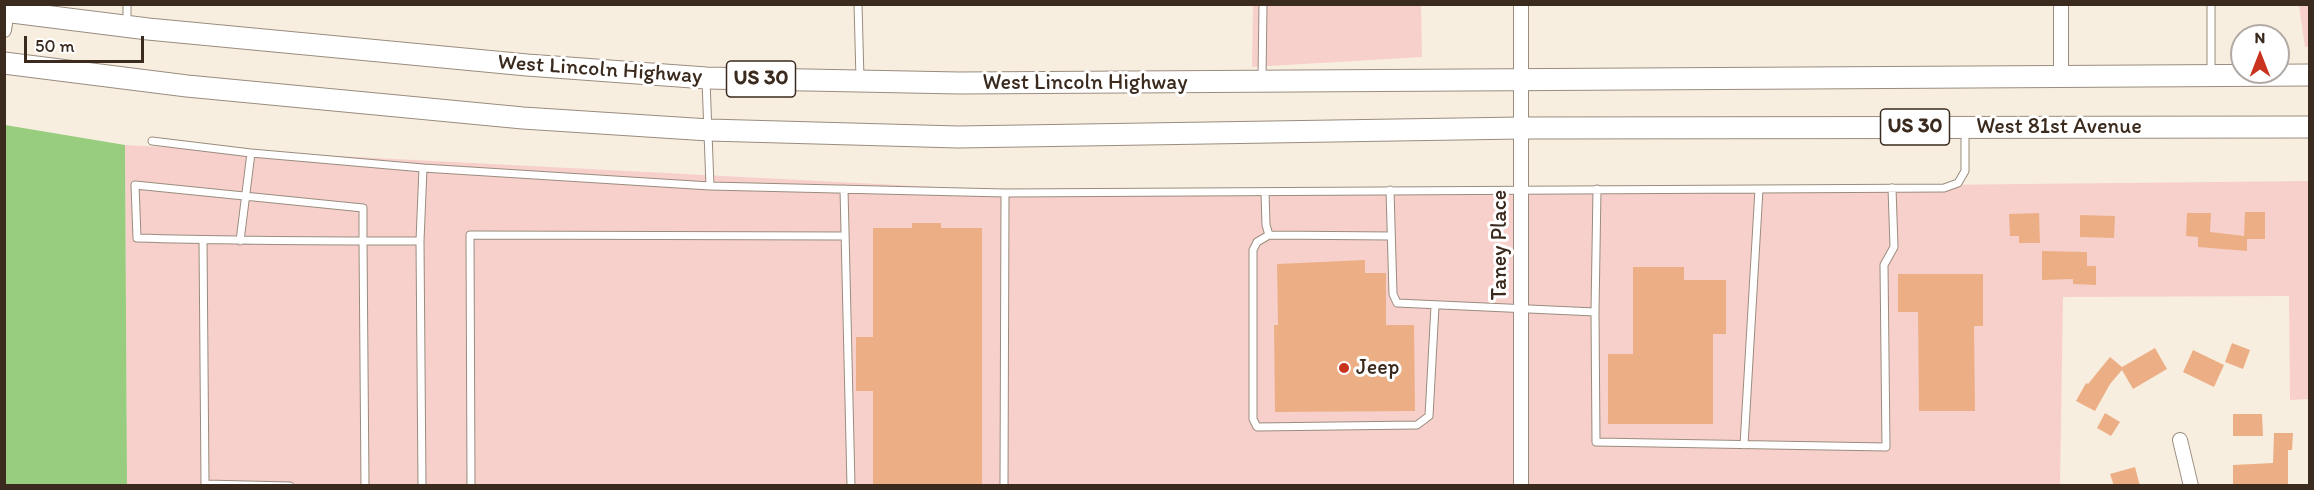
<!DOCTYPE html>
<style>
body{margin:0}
#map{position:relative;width:2314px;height:490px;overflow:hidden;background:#f8eedf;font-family:Itim,sans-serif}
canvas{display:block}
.frame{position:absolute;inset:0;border:6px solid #3b2a1e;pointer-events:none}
.north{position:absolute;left:2230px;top:24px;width:60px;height:60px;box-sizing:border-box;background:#fff;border:2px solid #b1aaa5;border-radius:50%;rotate:0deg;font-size:16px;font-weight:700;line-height:24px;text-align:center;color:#3b2a1e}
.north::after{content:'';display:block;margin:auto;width:21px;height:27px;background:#c8321e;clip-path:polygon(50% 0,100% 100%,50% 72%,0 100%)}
.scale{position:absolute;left:24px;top:36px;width:120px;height:27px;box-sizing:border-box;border:3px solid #3b2a1e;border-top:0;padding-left:8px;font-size:18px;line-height:21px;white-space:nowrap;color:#3b2a1e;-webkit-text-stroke:4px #fff;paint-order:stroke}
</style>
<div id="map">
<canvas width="2314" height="490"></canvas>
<div class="frame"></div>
<div class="north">N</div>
<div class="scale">50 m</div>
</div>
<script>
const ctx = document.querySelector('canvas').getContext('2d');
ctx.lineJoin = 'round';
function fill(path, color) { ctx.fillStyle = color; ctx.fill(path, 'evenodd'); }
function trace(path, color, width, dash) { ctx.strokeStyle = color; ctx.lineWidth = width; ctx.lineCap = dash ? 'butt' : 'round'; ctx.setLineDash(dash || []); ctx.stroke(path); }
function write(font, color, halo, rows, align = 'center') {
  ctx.font = font + ' Itim,sans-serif'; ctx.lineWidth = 6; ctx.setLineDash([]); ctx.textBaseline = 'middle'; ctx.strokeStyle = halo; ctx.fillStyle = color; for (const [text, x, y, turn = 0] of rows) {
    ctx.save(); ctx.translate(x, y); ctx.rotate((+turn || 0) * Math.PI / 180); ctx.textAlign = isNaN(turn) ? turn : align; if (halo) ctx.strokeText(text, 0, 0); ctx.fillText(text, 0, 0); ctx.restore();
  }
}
const built = new Path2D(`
 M1253 5H1421L1422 57 1252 67Z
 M2299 5H2309V47H2305Z
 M125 145 1071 194 2309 181V399L2290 400 2289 296 2063 297 2060 485H127Z`);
const green = new Path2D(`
 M5 125 125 145 127 485H5Z`);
const building = new Path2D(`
 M2245 212H2265V239H2247V251L2198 247V237L2186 236 2187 213H2211L2210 232 2244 236Z
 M2039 213 2040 243H2019V236H2010L2009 214Z
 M2080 215 2115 216 2114 238 2080 237Z
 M912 223H941V228H982V486H873V391H856V337H873V228H912Z
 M2042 251 2087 252V266H2096V285L2073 284V279L2042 280Z
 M1365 260V273H1386V325H1414L1415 411 1275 412 1274 325H1278L1277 264Z
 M1633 267H1684V280H1726V334H1713V424H1608V354H1633Z
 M1898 274H1983V326H1974L1975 411H1919L1918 312H1898Z
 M2232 343 2250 350 2243 369 2225 362Z
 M2155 348 2167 369 2133 389 2122 370 2110 384 2095 411 2076 401 2086 383 2088 384 2110 357 2122 367Z
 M2193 350 2224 365 2214 387 2183 372Z
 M2105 413 2120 422 2111 436 2097 428Z
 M2233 414H2262L2263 436H2233Z
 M2274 433H2293L2292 450H2288V484L2233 486V465L2273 463Z
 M2135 467 2140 486H2114L2110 474Z`);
const lane = new Path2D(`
 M858 4 860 79
 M127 23V4
 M2211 73V4
 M1262 79 1263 4
 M706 80 710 186
 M152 141 251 153
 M844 189 851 486
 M1390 190 1393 294 1397 303 1595 312 1596 442 1886 447 1884 265 1894 247 1892 188
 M1265 192 1266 225 1269 235 1391 236
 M1269 235 1257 242 1253 250V419L1257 427 1417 425 1429 416 1435 306
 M203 240 205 484 290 486
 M240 241 251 153 423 168 710 186 1005 193 1944 188 1958 183 1965 171V129
 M1595 312 1597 189
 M1744 445 1759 189
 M365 486 363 241V208L135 185 137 238C231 241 325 241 420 241
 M422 486 420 241 423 168
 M471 486 470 235 845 236
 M1004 486 1005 193`);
const street = new Path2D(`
 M1521 4V486
 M4 30 8 4
 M2061 76V4
 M2180 440 2191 486`);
const primary = new Path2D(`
 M4 11 148 29 527 65 706 78 959 83 2310 75
 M4 63 187 86 523 118 709 130 958 137 1521 128 2310 127`);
const markers = [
 [1344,368,6,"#c8321e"]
];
const shields = [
 [761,79,69],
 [1915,127,69]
];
const shieldNames = [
 ["US 30",761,79],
 ["US 30",1915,127]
];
const streetNames = [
 ["West Lincoln Highway",600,70,4],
 ["West Lincoln Highway",1085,83],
 ["West 81st Avenue",2059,127],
 ["Taney Place",1500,245,-90]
];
const poiNames = [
 ["Jeep",1356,368]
];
fill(built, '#f7d0cb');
fill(green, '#98cc7e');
fill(building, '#ecaf85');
trace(lane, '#9a8c7e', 9);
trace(street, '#9a8c7e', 16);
trace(primary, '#9a8c7e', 23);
trace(lane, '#fff', 7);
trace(street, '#fff', 14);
trace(primary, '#fff', 21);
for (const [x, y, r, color] of markers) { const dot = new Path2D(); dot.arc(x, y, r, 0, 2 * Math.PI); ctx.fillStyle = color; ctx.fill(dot); trace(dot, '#fff', 2); }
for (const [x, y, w] of shields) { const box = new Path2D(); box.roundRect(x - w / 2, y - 18, w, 36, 4.5); ctx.fillStyle = '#fff'; ctx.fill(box); trace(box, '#3b2a1e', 1.5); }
write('bold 21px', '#3b2a1e', null, shieldNames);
write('22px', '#3b2a1e', '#fff', streetNames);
write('22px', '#3b2a1e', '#fff', poiNames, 'left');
</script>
